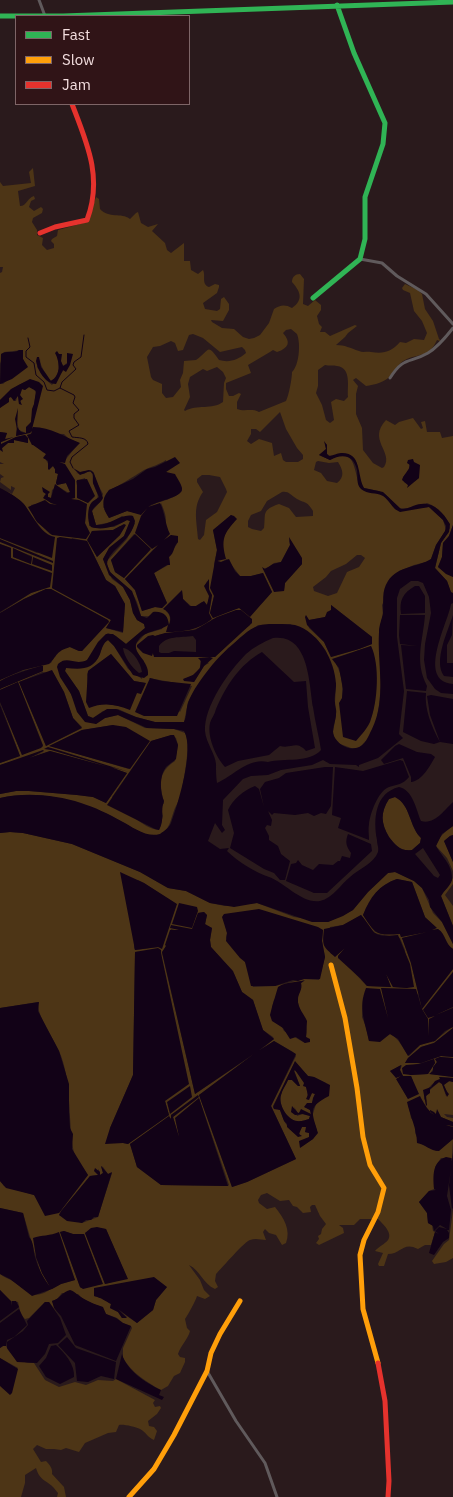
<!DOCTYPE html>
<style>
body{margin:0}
#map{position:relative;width:453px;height:1497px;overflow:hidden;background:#2a1a1c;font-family:"IBM Plex Sans",sans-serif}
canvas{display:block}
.legend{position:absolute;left:15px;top:15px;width:175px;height:90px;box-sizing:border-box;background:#301417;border:1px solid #7e6567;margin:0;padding:6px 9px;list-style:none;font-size:15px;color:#f3dedf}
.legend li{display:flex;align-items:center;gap:10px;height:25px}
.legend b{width:25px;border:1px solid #7e6567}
</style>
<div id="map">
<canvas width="453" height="1497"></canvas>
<ul class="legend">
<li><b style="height:6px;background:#30b455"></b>Fast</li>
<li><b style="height:6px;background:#ff9f0a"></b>Slow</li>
<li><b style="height:6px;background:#e5322d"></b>Jam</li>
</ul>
</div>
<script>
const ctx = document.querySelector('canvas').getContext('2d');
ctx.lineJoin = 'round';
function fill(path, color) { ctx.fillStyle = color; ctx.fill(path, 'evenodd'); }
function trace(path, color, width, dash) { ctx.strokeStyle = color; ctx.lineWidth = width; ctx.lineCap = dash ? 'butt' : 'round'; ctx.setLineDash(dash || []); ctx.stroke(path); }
const green = new Path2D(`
 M33 168 35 186 18 191 20 206C27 206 27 198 34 196L35 199 31 201 29 207 34 211 41 207 43 209 42 213 33 218 32 222 37 230V235L43 238 42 245 47 250 54 248V244L51 241 52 239 57 236 58 230 87 222 96 197 99 199 100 209C109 219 121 212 130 219L136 213 138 212 141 223 148 227 158 224 152 231 165 243 167 250 171 253 184 243V261H190L191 270 198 274 203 270C206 276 201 284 209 287L215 284 219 285V287L217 293 203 303 205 309 217 311 220 309 221 299 224 297 229 304V310L223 321 211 320 212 322 222 328 234 329 243 337 249 339 254 338 260 335 269 323 274 309C280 305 285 304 292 308 305 299 299 290 292 282 292 277 295 274 300 274L304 279 303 304 308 306 315 300 321 305V310L317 316 319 324 322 327 320 332H325L330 336 355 325 357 326 348 333 345 337 336 345C345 345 350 348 359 351 363 353 367 351 371 352 384 354 391 352 400 342L406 343 414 339 424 340 427 333 422 321 414 311 410 293 403 290 402 288 405 284 418 290 422 294 425 309 433 321 439 339 440 340V341L437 340C429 358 419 353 405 360 398 364 395 370 391 375 386 382 374 385 366 386L356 378 353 380 358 386 356 394V414L362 428 363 450 373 463 382 468 384 467C394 452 367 440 386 420L395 425 399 422 413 418 421 429 423 428 421 422 425 421 427 432H440L442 438 453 436V525L449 536 443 543 442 557 438 567 453 577V593H451L447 581 435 568 441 543 450 528C448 517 438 507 427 503 418 505 407 510 399 508L386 495 379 491 364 488C352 468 367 449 330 456L327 454V445L325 443 326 449 319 455 330 460C356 444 354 473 360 487L383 495 396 510 429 507 443 520 446 530 436 545 431 559 426 562 414 565 399 571 382 605 383 615 379 631 381 685 379 705 376 722 369 737 362 745 358 748H351L340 744 334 737 333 732 336 715 335 702 336 685 326 651 316 638 290 624 258 625 228 648 198 685 188 702 184 722H155L136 717 118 709 103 711 93 718 88 716 79 691 65 671 66 668C80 667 94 669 100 654 102 648 103 643 108 640L114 646 128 669 142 679 144 661 136 651 135 645 145 634 162 629 167 617 141 616C139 610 138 603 135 598 128 583 107 578 107 561L127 539 135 523 122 516 112 522 96 525 92 511 100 502 103 494 96 481 94 473 91 470 76 473 84 474 87 472H91C94 476 92 479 93 483 98 498 102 495 89 508V526L114 527 127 520 130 521 124 536 110 547 103 559 112 579 123 587 130 600 133 613 137 620 144 624 145 628 126 644 116 636 108 633C96 640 95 659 82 663 75 665 69 660 62 661 68 695 71 699 96 724L105 718 118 715 145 728 174 729 185 733C191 747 184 775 182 790 181 796 178 802 175 808 171 817 170 833 157 835 143 837 130 826 119 820 83 801 40 789 0 798V794L16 791H29L77 795 93 797 106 803 127 773 50 751 29 758 44 752 0 765V763L20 756 0 702 22 755 43 745 18 682 0 690 2 687 0 680 23 670 51 663 56 653 44 639 3 612 0 613 31 593 47 587 11 558V548L0 544V538L37 553 55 537C40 535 30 509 20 501 14 496 7 491 0 488L12 494 15 488 11 486V490L0 482 1 478 4 477 0 474V464H4L0 462V450L8 443 14 442V440L28 443V438L25 435 16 437 0 445 1 442 6 440 5 438 7 433 0 432V408L9 397H11L14 401H16L18 393 19 404 21 403 20 395 22 389 25 390 29 387 34 389 36 393 31 422 26 433 19 430 17 422 18 410 16 436 31 432 41 385 33 380C19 382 10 391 0 400V384H3L25 364 23 359V350L4 352 0 364V273L2 272 3 267H0V182L3 186 31 183 29 172ZM291 329 297 334C301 344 299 366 292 372 292 378 289 395 286 401L259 412C252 408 244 412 237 409V402L241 394 239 393 233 396H229L226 389V383L251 373 248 365 270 352 273 350 277 352C289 348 291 342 283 333L286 330ZM193 334 203 338 220 352 242 347 245 350 246 353C238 360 229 363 219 360 206 342 210 351 196 360L184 361 183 373 180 380 181 387 173 397 166 398 162 393V384L153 380 151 377 147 357 153 347 160 346 171 341 175 343 178 351 183 350 189 335ZM57 353 63 366 67 363 68 354 69 363 52 385 46 380 37 367 40 359C40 368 47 373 50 381L56 378 59 369ZM325 365C329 366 333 365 337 366 352 368 347 387 348 397L344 401 336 399 331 402 334 420 330 423 326 420 322 405 316 393 318 386V370ZM217 367 223 372 226 378 224 383 223 402C212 410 197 404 185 411L184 410 190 397 188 384 190 377 203 369 207 371ZM280 412 286 429 297 448 303 455V459L298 462H286L283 460 281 453 274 456 272 443 259 439 251 444 247 441 251 434V429H256L260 432ZM32 433 64 434 69 439 79 443 66 459C47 458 36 449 27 435ZM46 460C71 461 73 477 75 497L65 500 61 505 51 503 44 496 46 494 44 492 48 493V497L51 498 52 490 57 486 69 493 70 492 66 483 57 485 56 483 58 474 53 466 50 467ZM166 460 167 471 133 489 103 508 109 490C122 485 132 477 144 470 152 466 159 465 166 460ZM318 461 329 463 338 462C343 470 345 477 337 483L327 481 321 473 314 470 316 462ZM409 463 419 478 408 485 404 482 403 477 409 470ZM166 472C174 477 181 481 182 491 169 504 155 498 141 514L127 511 109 518 104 509 144 483ZM202 475H209L220 477 226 489 227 492 217 512 206 520 204 535 200 540 198 539C197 522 192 507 203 492L197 482V479ZM85 478 88 503 80 499 76 481ZM282 492C289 491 290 495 297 499 306 504 306 500 313 511V516L296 517 289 508 279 504C261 510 266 514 264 528L261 531 252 529 248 527V521L251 515 261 511 267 501ZM65 501 86 509 85 523 86 539 50 534 35 519 31 505C40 503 52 502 60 507ZM161 503C171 525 165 529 152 548L143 540ZM231 515 234 522C225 530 218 545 225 556L217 561 221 562 227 559 240 576H251L263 573 272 592 262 603 230 610 213 618 210 613 214 596V564L217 550 213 530ZM120 526V535L97 557 88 540 92 531 113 530ZM134 534 150 550 124 578 115 572 111 560ZM171 535 178 542 169 557 170 564 154 573 167 603 162 608 155 607 142 611 135 590 125 579 153 550ZM72 538 87 541 106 580 115 586 125 604 123 633 106 628 111 620 52 588ZM289 539 302 564 285 583 284 591 263 569 269 567 274 563 281 562 290 545ZM13 549 32 556 31 564 13 557ZM357 555H361L365 558 359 567 347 572 337 593 328 596 314 591 313 587 326 577 331 571 346 564ZM206 581 212 596 209 614 168 628C170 622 172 616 166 611L182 591 183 599 191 606H196L202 602 207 605 210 596ZM46 589H51L109 621 82 651H79L37 633 4 611 24 599ZM331 605 372 637V644L359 649 331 657 324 642 309 628 307 617 309 620 326 617 331 610ZM213 619 250 625 239 633 215 657 153 655 154 646 152 655 155 636C179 629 192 636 213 619ZM371 646C377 668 377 688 373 711L342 698C343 687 342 674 336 664L356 651ZM111 654 134 681 145 683 124 707 103 703 89 707 87 674 89 670ZM200 659 209 663 204 666 194 682 184 679C194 676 203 670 200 659ZM41 666 43 667V671L3 687 4 679 21 671ZM42 672 53 673 64 692 73 718 82 727 46 746 19 682ZM149 678 192 686 180 712ZM113 725 129 769 50 746 82 730ZM172 735 176 738 178 745 175 761C157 773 160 785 164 803L161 808 163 816 159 830C143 829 124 808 112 797L151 741Z
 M395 797C411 805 409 827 421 838L420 843 412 850C401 852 395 845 389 837 381 823 380 813 389 799Z
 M453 826V835L450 836 444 841 453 862V871L447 858 436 846C438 837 446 831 453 826Z
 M10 832 23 833 72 844 140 872 168 888 186 891 210 903 225 906 257 903 294 917 328 922 353 910 368 892 388 873 395 872 414 881 422 888 433 913 442 922 453 944V949L447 944 438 929 402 938 411 963 422 1008 453 969V972L423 1010 453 1007 435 1016 433 1042 452 1027 453 1028 434 1043 421 1047 408 1058 405 1063H421L441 1056 453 1057V1058L440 1057 435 1059 437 1062 430 1074 453 1077V1078L440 1077V1079C433 1082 424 1091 424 1099L427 1102C423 1093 434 1087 439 1082L442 1084 446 1096 448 1093 443 1085 450 1081 453 1082V1115L444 1114 440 1110 447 1117 453 1118V1122L441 1117 437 1111 436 1114H432C439 1118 446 1124 453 1127 442 1126 428 1112 422 1103L408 1102 411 1118 415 1123V1133L420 1143 437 1151 453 1139 452 1158H441L435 1167 434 1189 429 1191 419 1202 427 1213 428 1223 432 1225 433 1231 435 1232 431 1245H425L418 1249C403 1241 401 1254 388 1254L384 1266H379L378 1264 383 1253 375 1251C378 1247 385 1244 388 1240 393 1233 383 1224 378 1219H360L354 1225H339L343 1228 344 1233 319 1245 316 1243 319 1239 318 1236 321 1234 322 1229 326 1224 320 1216 315 1205H312L310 1207 311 1212 303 1213 297 1207 293 1206 289 1200 280 1201 267 1193 261 1195 258 1200 259 1203 267 1209 275 1207C284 1218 291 1230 286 1243L282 1245 276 1235 269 1233 265 1229 263 1232 266 1240C261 1240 256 1238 250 1240 245 1241 222 1268 216 1274L215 1281 218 1287 215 1289C203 1284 200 1270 189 1265L200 1280 204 1290 210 1296 205 1299 197 1296C196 1300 188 1315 185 1319L187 1328 190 1331C188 1339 181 1345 178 1354L180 1357 185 1358V1362L180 1373 174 1376 168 1386 161 1390C146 1382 131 1372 123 1358V1348L132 1328 131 1326 123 1323 117 1318 106 1314 102 1307C94 1304 84 1301 78 1294L62 1293 57 1299 52 1301 56 1311 49 1302H45L29 1318 25 1319 21 1315 18 1302 10 1301 0 1290V1274C4 1277 7 1278 11 1280 27 1289 32 1302 51 1289L41 1274 23 1213 0 1208V1181L4 1186 34 1195 59 1213 88 1175C83 1168 74 1157 73 1148 68 1118 72 1080 59 1051 53 1037 37 1017 38 1002L0 1008V833ZM397 879 412 882 425 917 415 934 401 937 400 934H383L375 932 363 915C373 897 377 886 397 879ZM138 880 144 883 176 904 159 947 135 950 134 948ZM204 912 207 915 205 925 212 928 210 940 211 947 234 974 242 992 253 1000 263 1030 273 1037 274 1039 258 1052 274 1041 293 1052 296 1056 271 1106 296 1159 247 1182 232 1187 199 1095 256 1053 195 1094 162 953 166 946 171 929 179 931 193 929 198 913ZM223 915 323 930 322 941 325 957 319 980 304 979 275 986 253 987C249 981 250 975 248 968 244 957 233 947 226 938L227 933ZM361 915 374 933 400 938 405 950 407 988 393 987 385 972 391 987 367 986 338 956 345 948 335 956 330 952V927L343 925ZM161 950 165 1101 169 1115 128 1144 123 1143 110 1128 133 1075 135 952ZM304 981 301 983C302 990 296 996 298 1003 301 1014 309 1026 306 1037L308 1039 305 1043 284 1031 272 1007 274 1000 296 982ZM401 989 407 990 419 995 421 1009 428 1019 429 1042 420 1045 409 1056C402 1048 400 1039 390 1034L369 1041 366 1027 362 1017 363 997 388 1024 387 1032H389V1025ZM434 1059 435 1063 428 1074 411 1075 404 1072 403 1070 414 1065ZM295 1062 308 1076 314 1077 326 1083 324 1098 316 1104 312 1117 317 1130 313 1139 301 1147 309 1137V1133L305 1132 307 1129 306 1126 302 1127 299 1132 300 1136C288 1131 284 1122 280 1110L273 1106ZM402 1065 400 1070 403 1076H411L413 1081 408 1099 397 1079 401 1077 390 1071ZM199 1097 173 1117 179 1138 199 1098 229 1185 228 1186 161 1185 137 1167 130 1144 169 1117 171 1119V1115ZM101 1166 103 1167 108 1174 112 1173 98 1217 82 1223 59 1215 90 1176 98 1175V1169L100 1172V1175L103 1173ZM95 1228 106 1229 127 1278 105 1284 85 1233ZM64 1231 73 1234H84L102 1284 81 1288 80 1287 60 1232ZM52 1235 75 1280 61 1284 52 1289 42 1273 36 1257 45 1236ZM167 1287 156 1300 153 1310 137 1323 118 1310 127 1317 122 1318 118 1312 110 1308 111 1304C106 1299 101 1298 94 1296L95 1291Z
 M453 878V884L445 895 453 906V926L441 896Z
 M294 1070C304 1076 309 1090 307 1100L312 1093 315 1094 312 1103 305 1107 310 1110 311 1114 300 1112 298 1113 294 1107 297 1116 302 1114 310 1116 309 1119C305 1120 301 1122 297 1121 287 1120 278 1104 281 1095 282 1090 286 1085 288 1080H292L298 1086H300Z
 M453 1210V1258L446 1262 434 1264 432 1261 444 1244 449 1240Z
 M3 1346H6C11 1357 22 1364 34 1363L45 1380 59 1387 75 1382 86 1385 98 1380 113 1381 116 1379 155 1400 153 1403 155 1407 160 1406 161 1408 157 1414 148 1421 149 1426 154 1427 157 1431 154 1440C148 1438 146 1432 140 1429 135 1427 124 1424 119 1425L116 1432 108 1433 85 1443 79 1452 66 1448 61 1450 54 1449H46L37 1445 33 1449 41 1462 46 1461C50 1465 53 1469 52 1474L64 1487 66 1497H57L58 1493C56 1491 55 1489 53 1487 45 1479 40 1481 36 1468L25 1475V1483L21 1497H0V1386L18 1368 0 1358V1348Z`);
const water = new Path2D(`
 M19 350H23V359L28 367 12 379 0 384 1 354C7 350 13 354 19 350Z
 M57 351 59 354H62L61 361 63 366 67 364V353L73 354 70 365 66 372 63 370 56 384C45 383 38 371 36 361L37 357H39L41 367 51 381C61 375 60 362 55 353Z
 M30 379 39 382 43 386 32 429 33 427C51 427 64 437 80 443L67 456 65 463 59 462 65 464 75 480V498L71 499 79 500 87 504 85 523 90 533 86 539 52 535 37 522 28 507 45 500 50 504 57 505 51 503 43 498 46 494 43 492 42 487 50 492 48 494V497L51 498 55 484 67 493 70 492 66 483 57 485 56 483 58 474 55 473V469L53 466 49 470 48 469V461L43 458 46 454 33 445H32L27 435 31 434 32 431 30 433 16 436 17 429 15 419 18 408 17 427 21 432 26 433V427L31 422 32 409 34 404 36 391 29 387 25 390 22 389 20 395 23 399 20 401 22 405 19 404 18 396 14 401 11 397 9 398V402L0 408V400L11 389Z
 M0 432 7 433 5 439 14 437 1 442V444L16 437 25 435 28 438V443L14 440V443H8L2 448 3 452 0 450Z
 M324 441 327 445V454L329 456C333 456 337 453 341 453 362 452 357 476 364 488L383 492 401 509C406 509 409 508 413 506 431 499 441 510 450 524L449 532 441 543 435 568 447 581 451 592 453 593V603L451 604C448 623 416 681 453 684V694L441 693 435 689 427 678 424 660 425 644 431 613 429 597 423 583 418 581H411L400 589 397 598V637L404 691 399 734 403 738 378 758 359 765V767L356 765 330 764 323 760 312 765 281 770 268 775 251 776 243 779 223 800 222 825 225 830 222 833 215 823 208 841 220 849 229 848 227 851C238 862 255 872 269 877 284 882 302 904 320 901 333 898 341 884 350 877 359 869 374 863 378 852 379 847 377 845 377 840 373 819 375 793 399 787 413 790 416 809 421 821 435 825 444 810 453 802V826L442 834 436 846C442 857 453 865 452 880 450 887 444 890 441 896L453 926V944L442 922 430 907 429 900 422 888 414 881 395 872 388 873 368 892 353 910 343 916 328 922H312L257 903 234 907 210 903 186 891 168 888 140 872 72 844 23 833 10 832 0 833V798C26 792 56 795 81 803 94 807 109 814 121 821 133 827 146 838 160 834 164 831 169 828 171 823 178 804 195 749 184 731L174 729 147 728 118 715 105 718 96 724 85 722 77 712 71 694 60 677 57 667 58 664C68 655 74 666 87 660L98 642 106 634H113L126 644 145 628 144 624 137 620 133 613 130 600 123 587 109 575 103 559 109 548 124 536 130 521 127 520C116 526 103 531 91 527 87 522 87 507 92 502 94 500 97 499 99 497L93 483V474L90 471 80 475 73 468 80 472 89 470 93 472C95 475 103 497 103 498 101 503 94 506 92 511L96 525C110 526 121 513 133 516L135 521C132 541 108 550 107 564L110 572 132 591 141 616 147 618 153 612C164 611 168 616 169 625 172 618 170 612 163 609L182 590 183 599 190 606H196L204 601 207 605 209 596 204 586 209 579V590L212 595 209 613 212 619C198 630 184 632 166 632L168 625C158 632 144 630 137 642 131 653 150 661 148 675L144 678 133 675 114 646 108 640C103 643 102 648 100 654 93 671 80 669 66 668L65 671 79 691 88 716 93 718 107 709H116L136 717 155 722H184C187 716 186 709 188 703 194 686 216 658 231 646 238 640 248 629 258 626 263 624 271 624 276 624 283 624 289 624 295 625 319 632 335 661 336 684 336 690 334 697 335 703 335 707 337 710 336 714 336 721 331 730 334 736 337 744 348 750 356 748 366 746 368 736 372 729 387 699 377 664 379 632 379 625 382 619 383 613 384 601 381 592 388 581 398 566 418 567 431 559L436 545 445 531 446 526 443 520 429 507 400 512C391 508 390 500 383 496 376 492 368 495 361 489 356 484 358 477 357 470 354 455 342 453 330 460L319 455 326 449ZM273 638C309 633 309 683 313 707 315 722 319 736 321 750 310 763 284 758 268 762 249 757 233 776 217 783 216 777 216 771 216 764 215 753 206 743 205 731 204 706 229 671 246 654 254 647 263 642 273 638ZM123 648C132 649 141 663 142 672L139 673C132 668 124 657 123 648ZM395 797C411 805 409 827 421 838L420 843 412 850C401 852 395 845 389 837 381 823 380 813 389 799ZM423 848 440 875 438 878 434 876 415 854Z
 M175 457 180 463 166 472 175 474C177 478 182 485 182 489 182 498 155 501 148 507L160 503C165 513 165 524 170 534L164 540 171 535 178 536V542C173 546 175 553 169 557L170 565H167L154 573 167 603 162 608 155 607 142 611 135 590 125 579 158 545 152 549 135 533 141 516 148 507 141 515 127 511 109 518C103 509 100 500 109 490L133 479 147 469 155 467Z
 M413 459 414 462 420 465 419 478 407 488 408 485 402 480C403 475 409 471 410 465L407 463 408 460Z
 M87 479 95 496 88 503 77 498V480Z
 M0 488C8 492 17 497 23 503 31 512 41 536 55 537L52 558 0 538Z
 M231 515 234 516 237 519C223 534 221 540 226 559L217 561 221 562 229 559 235 571 240 576H251L263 573 272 592 250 617 239 608 213 618 210 613 214 596 210 588 217 550 213 530Z
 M124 524 126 525 120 535 97 557 87 540 92 531 113 530Z
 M453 525V577L446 574 438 567 442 557 443 543 449 536Z
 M135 534 151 549 124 578 115 572 111 560Z
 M60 537 87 541 106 580 115 586 125 604 123 632 106 628 111 620 52 588 57 538Z
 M289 537 302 558V564L285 583 284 591 274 592 262 567 265 569 273 564 281 562 290 545Z
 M0 539 53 561V563L0 542Z
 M0 544 11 548V558L52 573 50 587 31 593 0 612Z
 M13 548 32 557 31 564 13 557Z
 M33 557 52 565V571L32 564Z
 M415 586H419L425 596V613L401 614C399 600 403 593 415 586Z
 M46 589H51L108 620 109 622 82 651H79L70 647C55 652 59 654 49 664L23 670 0 680V613L24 599Z
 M331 605 372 637V644L359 649 331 657 324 642 307 625 305 617 306 615 309 620 325 617 327 612 331 610Z
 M236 610H241L252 619V623L215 657H154L153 653 152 656 143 653 137 647V645L148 636 153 635 155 636 165 633 195 630 217 617ZM193 636 196 640V652L174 651 169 653H161L159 652V646C167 635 180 638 193 636Z
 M400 615H425C423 641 414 661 427 686L426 691 406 689 401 645 418 646 400 644 399 635Z
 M453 615 452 635 447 645V663H453V677L444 676C433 661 448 631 453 615Z
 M371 646C380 664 378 702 370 722 367 729 361 735 356 741L343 737 339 703 342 698 343 689 339 668 332 659Z
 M262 652 294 682 306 681 308 707 315 748 306 751C296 740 292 749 280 746L269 755 238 761 225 767C216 757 207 737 210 723 211 719 215 714 216 709 226 686 239 665 262 652Z
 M111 654 134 681 146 683 141 694 137 693 130 710C116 704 103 702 89 708L86 702 88 671Z
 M210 657 213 658 204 666 194 682 184 681 183 679 193 675 200 668 201 661 198 658Z
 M41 666H43V671L0 689V681C13 674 27 670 41 666Z
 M52 670 64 692 73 718 82 728 46 746 19 682Z
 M150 678 162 681 191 684 177 716H144L135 712Z
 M18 682 43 746 41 748 22 755 0 702V690Z
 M407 691 426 693C424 708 432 728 440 742L430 715 427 696 431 695 453 699V744L440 742 434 744 421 741 403 732Z
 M0 705 20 756 0 763Z
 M113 725 126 727 150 741 130 769 49 746 82 730Z
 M171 735H174L178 745 176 759C173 762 169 764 166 767 159 776 160 792 164 801 160 811 165 820 159 830L155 829 107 805 151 741Z
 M399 744 417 752 431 754 435 757C430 766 422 781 411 782V777L403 758 384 764 381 760 395 746Z
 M48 747 129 772 111 767 127 773 106 803 93 797 77 795 29 791H16L0 794V765L43 750 44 751 29 758 50 751 109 767 51 750 44 749Z
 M400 760 403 761 409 777C404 784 396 785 389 787 378 791 370 814 369 824 368 829 369 835 369 840L338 828 341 818 332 815 335 767 363 771Z
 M325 767H333L331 806 326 814 321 813 314 816 308 813 295 815 274 813 272 815 264 807 268 811 272 820 271 826 267 825 265 828 269 836V840L278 846 281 854 290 861 285 880H280L274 873 264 869 230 848 234 833 228 810C233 799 244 790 255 786L259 789 264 807 260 789 265 782 279 778 286 773Z
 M348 834 371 844 372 851 327 893H314L286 881 291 864 296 863 298 860 302 865 313 870 319 864 333 865 338 861H340L342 856 350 858 351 853C346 846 345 842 348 834Z
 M453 835V862L444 841 450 836Z
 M120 872 144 883 177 904 162 949 158 947 135 950Z
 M397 879 412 882 425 917 437 928 432 930 438 929C446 934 445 944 453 949V969L422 1009 411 963 402 938 428 932 401 937 400 934C377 936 375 934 363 915 370 897 379 885 397 879Z
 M179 903 197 907 198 911 192 928 172 924Z
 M259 909 318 927 323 930 322 941 325 957 320 979H304L298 981 293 980 275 986H251L245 962 240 958 226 941 227 933 222 917 224 914Z
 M204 912 207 915 205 924 212 928 210 940 211 947 233 971 242 992 253 1000 263 1030 274 1039 258 1051 274 1041 296 1054 271 1106 296 1159 247 1182 232 1187 199 1095 255 1053 195 1094 162 952 166 946 165 945 170 930H179L170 928 171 925 192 929 198 913Z
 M361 915C376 932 370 938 398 935L410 964 414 987 407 988 393 987 386 974 391 987 367 986 360 978 338 958V956L345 948 335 957C323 946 322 947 324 929L343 925Z
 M158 948 161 950V953L189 1084 165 1101 169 1115 128 1144 123 1143 105 1144 110 1128 133 1075 135 952Z
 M453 972V1007L436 1015 453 1008V1027L445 1031 435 1041 420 1045 408 1056 398 1039 390 1034 380 1042 369 1041C365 1022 358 1008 366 988L380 989 388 1018 381 988 416 989 422 1009 428 1019 429 1037V1019L435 1016 428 1018 423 1010Z
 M305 980 301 983C303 990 298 993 298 999 297 1007 304 1014 307 1021L306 1037 310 1039V1042L305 1043 296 1037 290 1039 283 1028 272 1021 270 1015 272 1007 278 987C287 981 296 983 305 980Z
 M39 1002 38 1011 59 1051 69 1084V1112L70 1128 73 1134 72 1149 88 1175 59 1213 45 1216 34 1195 6 1188 0 1181V1008Z
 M453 1028V1057L441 1056 421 1063H405L408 1058 421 1047 434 1043Z
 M440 1057 453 1058V1077L429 1074 433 1071V1067L437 1062 435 1059Z
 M434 1059 435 1063 428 1074 411 1075 403 1074 402 1068 406 1065 419 1064Z
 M295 1061 308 1076 314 1077 330 1085 329 1096C307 1107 312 1112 318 1133L313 1139 300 1148 299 1141 309 1137V1133L305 1132 306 1127H302L299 1134 302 1136 298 1137 287 1127V1124L284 1121 280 1110 274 1109 273 1107ZM295 1070 304 1083 303 1086 306 1087 308 1095 306 1099 309 1100 312 1093 315 1094 313 1098 312 1103H307L304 1107 310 1110 311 1114 301 1109 299 1113H298L292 1106 291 1112 295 1115 303 1114 310 1116 309 1119C305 1120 301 1122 297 1121 287 1120 278 1104 281 1095 282 1090 286 1085 288 1080H292L298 1086H300L294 1071Z
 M401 1065 400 1070 403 1076H411L419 1094 408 1099 396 1079 401 1076 396 1078 390 1071Z
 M439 1077 453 1078V1082L449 1081 444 1085 447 1092 449 1094 447 1097 442 1084 439 1082 430 1089V1093L426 1096 427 1105 426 1106 423 1090 431 1087 435 1081 440 1079Z
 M190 1086 192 1097 170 1114 167 1102Z
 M198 1095 199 1097 173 1117 179 1137 175 1118 199 1098 228 1186 161 1185 137 1167 130 1144 169 1116 171 1119V1115Z
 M420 1096C428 1111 429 1111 443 1122L430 1112V1110L434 1112 436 1114 437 1109 441 1117 453 1122V1126L445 1125 453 1127V1139L439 1151C430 1151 425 1144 417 1143 417 1129 410 1116 407 1102Z
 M453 1153V1208L452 1209 449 1185Z
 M446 1157 451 1158 452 1162 447 1196 451 1210 449 1230H447L449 1233V1238L443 1242 434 1255 429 1253 435 1232 439 1234 435 1231 439 1227 447 1229 440 1225 434 1231 433 1226 428 1223 427 1213 419 1202 429 1191 436 1190 434 1189C433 1176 432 1162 446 1157Z
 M101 1166 108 1174 112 1172 98 1217H94L91 1220H86L82 1223 67 1221 59 1215 61 1211 90 1176 98 1175 94 1171 95 1168 100 1172V1175L103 1173Z
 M0 1208 23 1213 29 1237C34 1242 33 1250 35 1257 38 1268 43 1278 50 1287L42 1273 36 1257 33 1238C42 1235 50 1236 59 1232L75 1280 61 1284 52 1289 32 1296 10 1279 0 1274Z
 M97 1227 106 1229 128 1279 105 1284 85 1233 91 1228Z
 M64 1231 73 1234H84L103 1284 83 1289 80 1287 60 1232Z
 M154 1277 167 1287 156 1300 153 1310 137 1323 118 1309 127 1318H122L118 1312 110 1308 111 1304C105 1301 102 1298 94 1296V1288Z
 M0 1290 11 1301 12 1306V1301H16L19 1307 0 1321Z
 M70 1290C76 1292 78 1296 84 1299 90 1302 96 1305 103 1307L106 1314 116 1318 123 1323 131 1326 116 1361 75 1345 61 1316 54 1308 52 1301C60 1299 62 1292 70 1290Z
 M45 1302H49L60 1318 66 1335 58 1343 49 1344 45 1354 37 1363 17 1362 7 1348V1342L23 1331 28 1325 27 1321Z
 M19 1309 27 1325 14 1337 7 1340 6 1346H3L0 1348V1323Z
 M67 1337 76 1348 116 1362 114 1379 101 1376 88 1382 77 1381 75 1363 58 1345Z
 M56 1345C65 1353 75 1365 74 1377L60 1384 46 1377 39 1366 46 1358 51 1346Z
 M122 1354C127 1371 146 1383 161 1390L159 1395 164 1397 162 1400 116 1379Z
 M0 1358 18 1369 12 1393 10 1395 0 1386Z`);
const stream = new Path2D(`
 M28 338 30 347 26 351V357L34 363 36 375 44 382 47 390 54 391 60 388
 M73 468 70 462 72 457 88 444C87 437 78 438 72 437L69 431 79 425 74 418V414L79 410 73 403 75 397 74 395 60 388 62 382 76 369 73 365 74 362 81 357 84 335`);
const street = new Path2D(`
 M39 0 45 16
 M360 259 382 263 397 276 426 294 453 324
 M390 378C404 356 409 364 428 353 438 347 446 337 453 328
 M207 1371 236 1421 265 1463 277 1497`);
const fast = new Path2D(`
 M0 16H63L453 2
 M313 298 360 259 365 239V197L383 144 385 123 354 53 337 5`);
const slow = new Path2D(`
 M331 965 345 1018 357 1088 363 1137 370 1165 384 1188 378 1212 364 1240 360 1255 363 1309 378 1363
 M129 1497 154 1469 174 1435 207 1371 211 1353 220 1334 240 1301`);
const jam = new Path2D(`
 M40 233 55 227 87 220C103 178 87 143 72 104
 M378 1363 385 1401 389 1481 388 1497`);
fill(green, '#4d3516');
fill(water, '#120217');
trace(stream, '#120217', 1);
trace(street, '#605a5c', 3);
trace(fast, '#30b455', 5);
trace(slow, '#ff9f0a', 5);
trace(jam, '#e5322d', 5);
</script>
